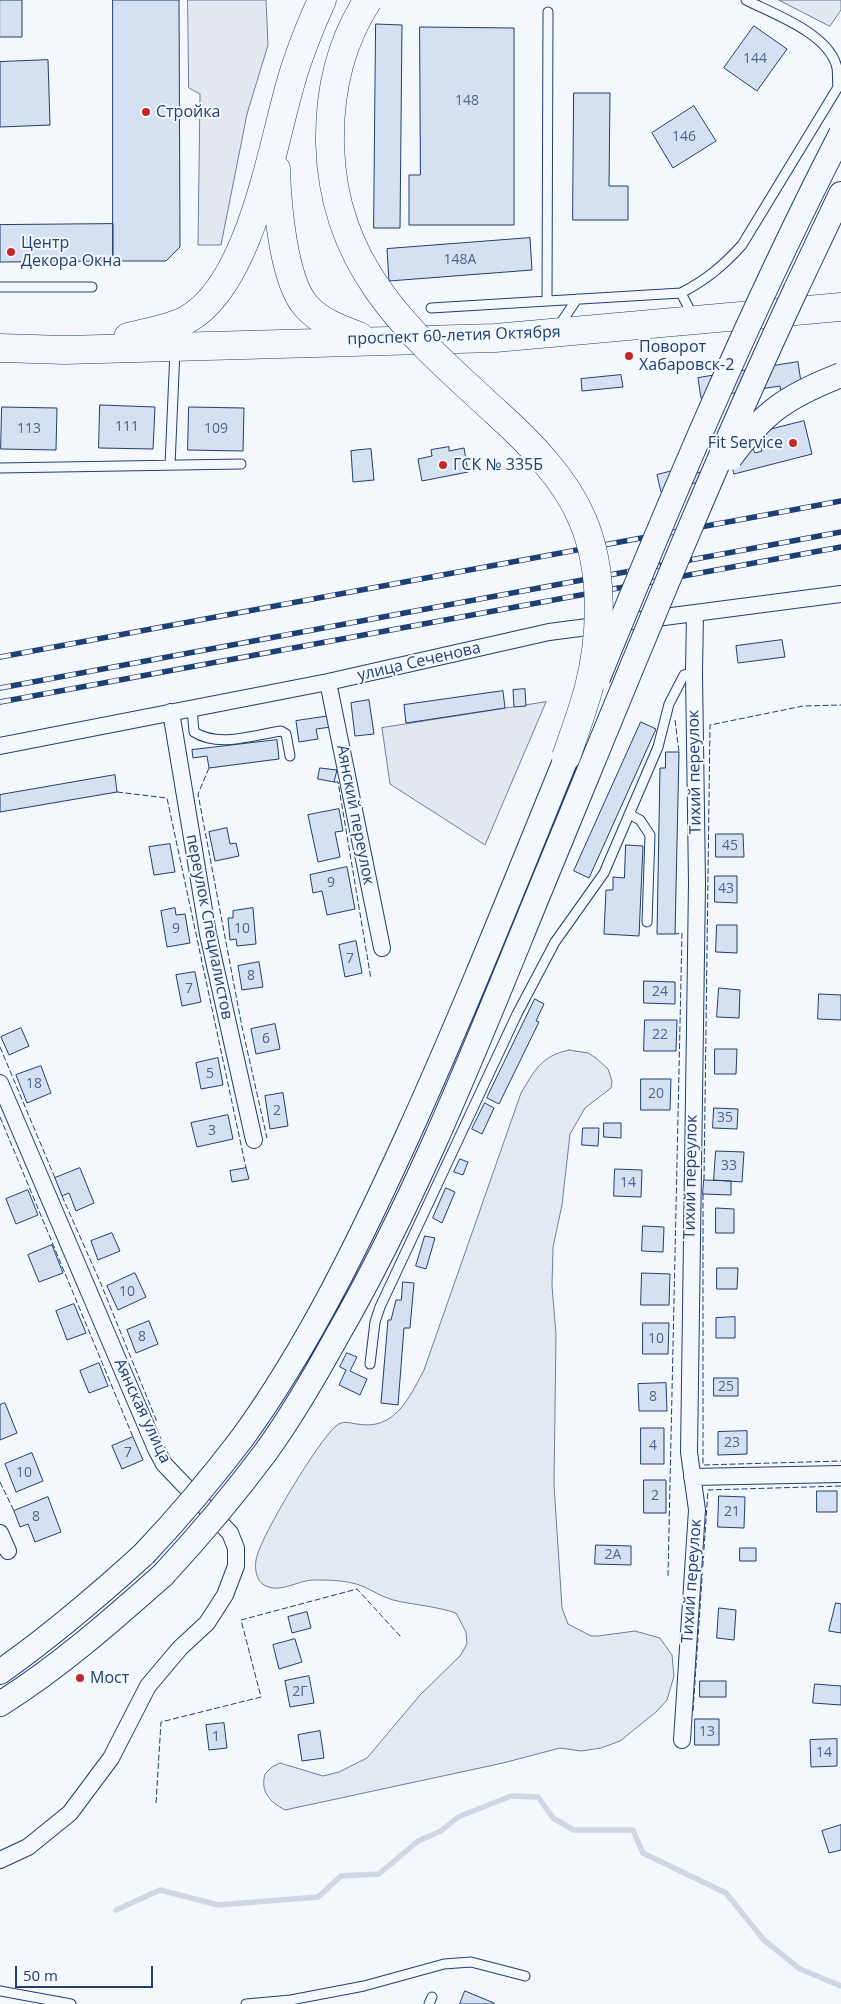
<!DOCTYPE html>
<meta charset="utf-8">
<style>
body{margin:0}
#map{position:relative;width:841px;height:2004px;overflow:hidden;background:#f4f7fb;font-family:"Open Sans",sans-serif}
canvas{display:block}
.scale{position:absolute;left:15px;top:1966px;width:138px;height:22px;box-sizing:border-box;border:2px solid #1d3f73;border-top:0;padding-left:6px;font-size:15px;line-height:18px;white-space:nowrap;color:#1d3f73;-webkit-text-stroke:4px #f4f7fb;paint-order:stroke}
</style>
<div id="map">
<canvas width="841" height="2004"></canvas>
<div class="scale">50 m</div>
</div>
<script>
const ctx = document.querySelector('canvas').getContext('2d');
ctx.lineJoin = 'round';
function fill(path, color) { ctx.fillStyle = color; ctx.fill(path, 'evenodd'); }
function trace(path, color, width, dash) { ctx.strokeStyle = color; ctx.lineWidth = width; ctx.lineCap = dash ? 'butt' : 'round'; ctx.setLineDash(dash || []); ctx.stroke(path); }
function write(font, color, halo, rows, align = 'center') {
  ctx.font = font + ' "Open Sans",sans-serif'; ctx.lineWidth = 4; ctx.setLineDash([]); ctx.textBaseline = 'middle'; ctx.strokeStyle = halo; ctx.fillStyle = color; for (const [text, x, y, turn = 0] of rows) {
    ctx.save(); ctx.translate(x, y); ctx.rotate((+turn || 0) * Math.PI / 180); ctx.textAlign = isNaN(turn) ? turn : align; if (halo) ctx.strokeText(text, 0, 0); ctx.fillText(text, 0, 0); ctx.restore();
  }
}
const green = new Path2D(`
 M569 1050 588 1053 596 1058 608 1069 612 1081 611 1088 585 1108 570 1134 562 1205 553 1247 552 1286 556 1334 554 1485 562 1608 568 1624 591 1636H598L635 1631 660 1638 672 1655 674 1676 667 1700 656 1712 620 1741 601 1748 581 1751 560 1748 503 1763 285 1810C270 1802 260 1792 265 1774L272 1767 280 1763 323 1776 339 1772 367 1758 420 1695 460 1656 467 1644 466 1632 456 1613C435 1606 414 1605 393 1600 382 1597 372 1590 362 1586 347 1580 329 1580 313 1580 296 1581 281 1593 266 1586 255 1581 254 1566 257 1556 263 1533 318 1441 336 1426 343 1420 349 1423 357 1424 395 1431 409 1398 424 1370L521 1093C535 1070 541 1056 569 1050Z`);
const parking = new Path2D(`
 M188 0H266L268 45 247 114 221 245H198L200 94 189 88Z
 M779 0H841V10L830 26Z
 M546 702 485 845 390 784 382 728Z`);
const stream = new Path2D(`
 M116 1910 160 1890 218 1905 318 1897 341 1876 379 1874 418 1841 441 1831 458 1817 511 1796 538 1797 553 1818 574 1830H633L643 1853 726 1893 764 1940 800 1969 841 1986`);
const building = new Path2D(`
 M0 0H22V37H0Z
 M113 0H179L180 247 166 261H113Z
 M376 24 402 25 400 228H374Z
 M754 26 787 49 757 91 724 68Z
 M420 27 514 28V225H409V175H420Z
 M48 60 50 125 0 127V62Z
 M574 93H610L609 186H628V220H573Z
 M694 106 716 141 673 168 652 133Z
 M113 224V261L0 262V225Z
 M530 238 532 270 389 281 387 249Z
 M798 362 802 389 781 392 780 386 701 398 698 378Z
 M621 375 623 387 582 391 581 379Z
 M100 405 155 407 153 449 99 448Z
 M2 407 57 408 56 450 1 449Z
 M189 407 244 408 243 451 188 450Z
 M804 421 812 454 734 474 730 460 753 449 755 453 762 451 757 433Z
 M449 447V451L464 448 468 472 422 481 418 459 432 456 431 450Z
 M371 449 374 480 353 482 351 451Z
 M695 465 697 473 704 471 706 480 661 492 657 475Z
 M782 640 785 657 738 663 736 646Z
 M525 689 526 706 514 707 513 690Z
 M503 691 505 708 406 723 404 705Z
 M369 700 374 734 355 736 351 703Z
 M330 716 331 727 316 729 318 739 299 742 296 721Z
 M641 722 656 729 589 878 574 871Z
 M277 740 279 759 209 768 207 756 193 758 192 750Z
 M666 752H679L675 934H657L660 768H665Z
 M320 768 337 770 334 782 318 779Z
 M115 775 117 792 0 812V795Z
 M339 809 343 831 335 832 340 857 318 862 308 815Z
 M227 828 230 844 236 843 239 856 215 861 209 832Z
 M716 834H743L744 857H716Z
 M170 844 175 872 154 875 149 847Z
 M626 845 643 846 639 936 604 934 606 890H613V877L624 878Z
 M347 867 355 909 327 915 322 891 313 893 310 875Z
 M715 876H737V903L715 902Z
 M175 908 176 915 185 914 190 943 167 947 161 911Z
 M253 908 256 944 237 946 236 939 230 940 228 918H233V911Z
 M717 925H737V953L716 952Z
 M356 941 362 973 345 977 339 945Z
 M259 962 263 987 242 990 238 966Z
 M195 972 201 1002 182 1006 176 975Z
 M644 981 675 982V1004L644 1003Z
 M719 988 740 990 739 1018 717 1017Z
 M819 994 841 995V1020L818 1019Z
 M535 999 544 1004 536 1021 539 1022 499 1104 487 1098Z
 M645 1020H677L676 1051H644Z
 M275 1024 280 1049 256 1054 251 1029Z
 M21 1028 29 1046 9 1055 1 1037Z
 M715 1049H737L736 1074H715Z
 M218 1058 223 1085 201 1089 196 1063Z
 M41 1066 51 1093 27 1103 16 1075Z
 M641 1079H671L670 1110H641Z
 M283 1093 288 1126 270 1129 265 1096Z
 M485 1103 494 1108 482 1134 472 1129Z
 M714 1108 738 1109 737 1129 713 1128Z
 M228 1115 233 1139 197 1147 191 1123Z
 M604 1123H621V1138L604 1137Z
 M583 1128H599L598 1146 582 1145Z
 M716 1151 744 1152 742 1182 714 1180Z
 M460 1159 468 1162 463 1175 454 1172Z
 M80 1168 94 1203 76 1211 69 1193 62 1196 55 1178Z
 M246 1168 249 1179 232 1182 230 1171Z
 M615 1169 642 1170 641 1197 614 1196Z
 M704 1180 731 1181V1195L703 1194Z
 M446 1188 455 1192 442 1223 433 1218Z
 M28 1190 38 1215 16 1224 6 1199Z
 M716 1208 734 1209V1233H716Z
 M643 1226 664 1227 663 1252 642 1251Z
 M112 1233 120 1251 98 1260 91 1241Z
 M425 1236 435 1238 426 1269 416 1266Z
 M52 1245 63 1273 39 1282 28 1255Z
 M717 1268H738L737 1289H717Z
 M135 1273 146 1297 118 1310 107 1286Z
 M642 1273 670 1274 669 1305H641Z
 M403 1282 414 1283 410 1328H404L398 1405 381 1403 388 1320H391L396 1300H401Z
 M74 1304 86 1333 67 1340 56 1311Z
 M735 1317V1338H716V1318Z
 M149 1321 158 1344 136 1353 127 1330Z
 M643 1323H669L668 1354H643Z
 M347 1353 357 1357 350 1371 367 1379 360 1395 339 1385 346 1370 340 1367Z
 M99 1363 108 1386 89 1393 80 1371Z
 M714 1378H738V1396H714Z
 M666 1383 667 1411H639L638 1384Z
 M5 1403 17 1433 0 1440V1405Z
 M641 1428H664V1464H641Z
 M747 1431V1454L718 1455V1432Z
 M133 1437 143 1460 122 1469 112 1446Z
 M32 1453 43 1481 16 1492 5 1464Z
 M644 1480H666V1513H644Z
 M817 1491H837V1512H817Z
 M719 1496 745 1497 744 1528 718 1527Z
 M48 1497 61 1532 35 1542 28 1524 20 1527 14 1511Z
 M596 1545 631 1546V1565L595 1564Z
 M740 1548H756V1561H740Z
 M836 1603 841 1604V1633L829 1631Z
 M719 1608 736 1610 734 1640 717 1638Z
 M307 1612 311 1628 292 1633 288 1617Z
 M295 1639 302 1662 279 1669 273 1645Z
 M309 1676 314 1703 290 1707 285 1681Z
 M700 1681H726V1697H700Z
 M815 1684 841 1686V1705L813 1703Z
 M695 1719H719V1745H695Z
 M224 1723 227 1748 209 1750 206 1725Z
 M320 1731 324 1758 302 1761 298 1735Z
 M837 1739V1766L811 1767 810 1740Z
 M841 1825V1850L829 1853 822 1831Z
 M465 1991 494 2003V2004H460Z`);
const service = new Path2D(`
 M0 287H92
 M681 293 694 318
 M547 301 548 12
 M431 308 681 293C706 280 723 266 742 245L838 87C837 81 838 74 837 68 830 34 774 14 746 0
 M558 327 577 299
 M170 465 175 350
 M0 468 241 464
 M192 709 194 732C219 748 254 735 281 731L286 734 290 756
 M629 814 640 820 650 835 647 922
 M370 1364 375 1322 380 1307 517 1014 555 942 604 873 658 747 669 704 684 675 694 673
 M0 1991 71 2004
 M246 2004 291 2000 364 1986 444 1964 471 1962 525 1976
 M429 2004 432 1997`);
const minor = new Path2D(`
 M328 682 382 948
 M171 712 208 934 254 1140
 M0 746 328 682 549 632 841 594
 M0 1083 156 1449 164 1464 230 1533 236 1548V1566L225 1595 207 1623 180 1648 148 1686 111 1758 70 1813 28 1847 0 1860
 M692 1477 841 1474
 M0 1533 8 1551
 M682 1740 697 1510 689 1452 697 883 694 673 695 613`);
const secondary = new Path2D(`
 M796 289 841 194
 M0 1672C51 1636 98 1596 144 1554
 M0 1704C59 1667 111 1621 163 1575`);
const trunk = new Path2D(`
 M276 169C277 203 283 280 306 306 320 322 340 329 359 336
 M128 337C147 332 169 329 186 320 249 287 271 152 289 89 297 58 309 29 322 0
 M0 348 65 350 495 338 841 307`);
const rail = new Path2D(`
 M0 657 841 501
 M0 688 841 532
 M0 702 841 547`);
const secondaryBridge = new Path2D(`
 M730 458C764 412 787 396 841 375
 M598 678C673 494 750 311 841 134
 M144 1554C179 1517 212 1478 243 1437 310 1344 361 1238 408 1135 467 1005 520 871 574 739
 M163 1575C199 1536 233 1496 265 1453 292 1416 315 1376 337 1336 418 1195 477 1044 538 895 622 692 703 488 796 289`);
const trunkBridge = new Path2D(`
 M368 0C340 43 329 93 330 144 333 270 412 335 497 413 530 443 566 479 583 521 604 571 602 635 589 687 583 710 574 734 566 757`);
const fence = new Path2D(`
 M675 720 679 752
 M209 768 198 794 242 1027 267 1138
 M334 782H338L371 979
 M117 792 167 798 246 1168
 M0 1047 55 1178
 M0 1117 133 1437
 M704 1180 710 725 803 706 841 705
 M703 1194V1465L841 1461
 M62 1196 101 1284 157 1422
 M0 1482 14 1511
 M668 1576 682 933 675 934
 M693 1711 708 1490 841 1486
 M156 1803 161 1722 261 1697 241 1620 357 1589 401 1637`);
const markers = [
 [146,112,5,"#c62828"],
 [11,252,5,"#c62828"],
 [629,356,5,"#c62828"],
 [793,443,5,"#c62828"],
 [443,465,5,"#c62828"],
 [80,1678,5,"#c62828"]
];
const numberNames = [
 ["144",755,59],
 ["148",467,101],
 ["146",684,137],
 ["148А",460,260],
 ["111",127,427],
 ["113",29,429],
 ["109",216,429],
 ["45",730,846],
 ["9",331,883],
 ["43",726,889],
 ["9",176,929],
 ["10",242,929],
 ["7",350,959],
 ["8",251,976],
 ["7",189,989],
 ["24",660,992],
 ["22",660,1035],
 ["6",266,1039],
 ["5",210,1074],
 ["18",34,1084],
 ["20",656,1094],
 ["2",277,1111],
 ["35",725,1118],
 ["3",212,1131],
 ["33",729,1166],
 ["14",628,1183],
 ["10",127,1292],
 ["8",142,1337],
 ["10",656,1339],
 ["25",726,1387],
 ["8",653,1397],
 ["23",732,1443],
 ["4",653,1446],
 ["7",128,1453],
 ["10",24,1473],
 ["2",655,1496],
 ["21",732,1512],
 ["8",36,1517],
 ["2А",613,1555],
 ["2Г",300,1692],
 ["13",707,1732],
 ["1",216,1737],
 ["14",824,1753]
];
const poiNames = [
 ["Стройка",156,112],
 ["Центр",21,243],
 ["Декора Окна",21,261],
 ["Поворот",639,347],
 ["Хабаровск-2",639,365],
 ["Fit Service",783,443,"right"],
 ["ГСК № 335Б",453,465],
 ["Мост",90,1678]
];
const streetNames = [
 ["проспект 60-летия Октября",454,336,-2],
 ["улица Сеченова",419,662,-13],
 ["Тихий переулок",695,772,-91],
 ["Аянский переулок",355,815,79],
 ["переулок Специалистов",209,927,79],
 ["Тихий переулок",691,1177,-89],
 ["Аянская улица",142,1411,65],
 ["Тихий переулок",692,1581,-86]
];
fill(green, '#e3e9f0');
trace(green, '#687fa3', 1);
fill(parking, '#e3e8f0');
trace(parking, '#687fa3', 1);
trace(stream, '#cfd7e4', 5.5);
fill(building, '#d5e0f0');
trace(building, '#1d3f73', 1);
trace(service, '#1d3f73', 11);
trace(minor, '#1d3f73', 18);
trace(secondary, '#1d3f73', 26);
trace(trunk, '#1d3f73', 29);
trace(service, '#f4f7fb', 9);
trace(minor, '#f4f7fb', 16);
trace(secondary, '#f4f7fb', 24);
trace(trunk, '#f4f7fb', 28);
trace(rail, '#1d3f73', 5.5);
trace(rail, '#f4f7fb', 4, [11]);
trace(secondaryBridge, '#1d3f73', 26, []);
trace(trunkBridge, '#1d3f73', 29, []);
trace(secondaryBridge, '#f4f7fb', 24);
trace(trunkBridge, '#f4f7fb', 28);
trace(fence, '#1d3f73', 1, [6, 2.5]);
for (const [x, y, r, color] of markers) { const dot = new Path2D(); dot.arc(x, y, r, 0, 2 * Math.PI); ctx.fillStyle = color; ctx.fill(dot); trace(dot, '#f4f7fb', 2); }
write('14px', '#4b6792', null, numberNames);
write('16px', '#1d3f73', '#f4f7fb', poiNames, 'left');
write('16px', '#1d3f73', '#f4f7fb', streetNames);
</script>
